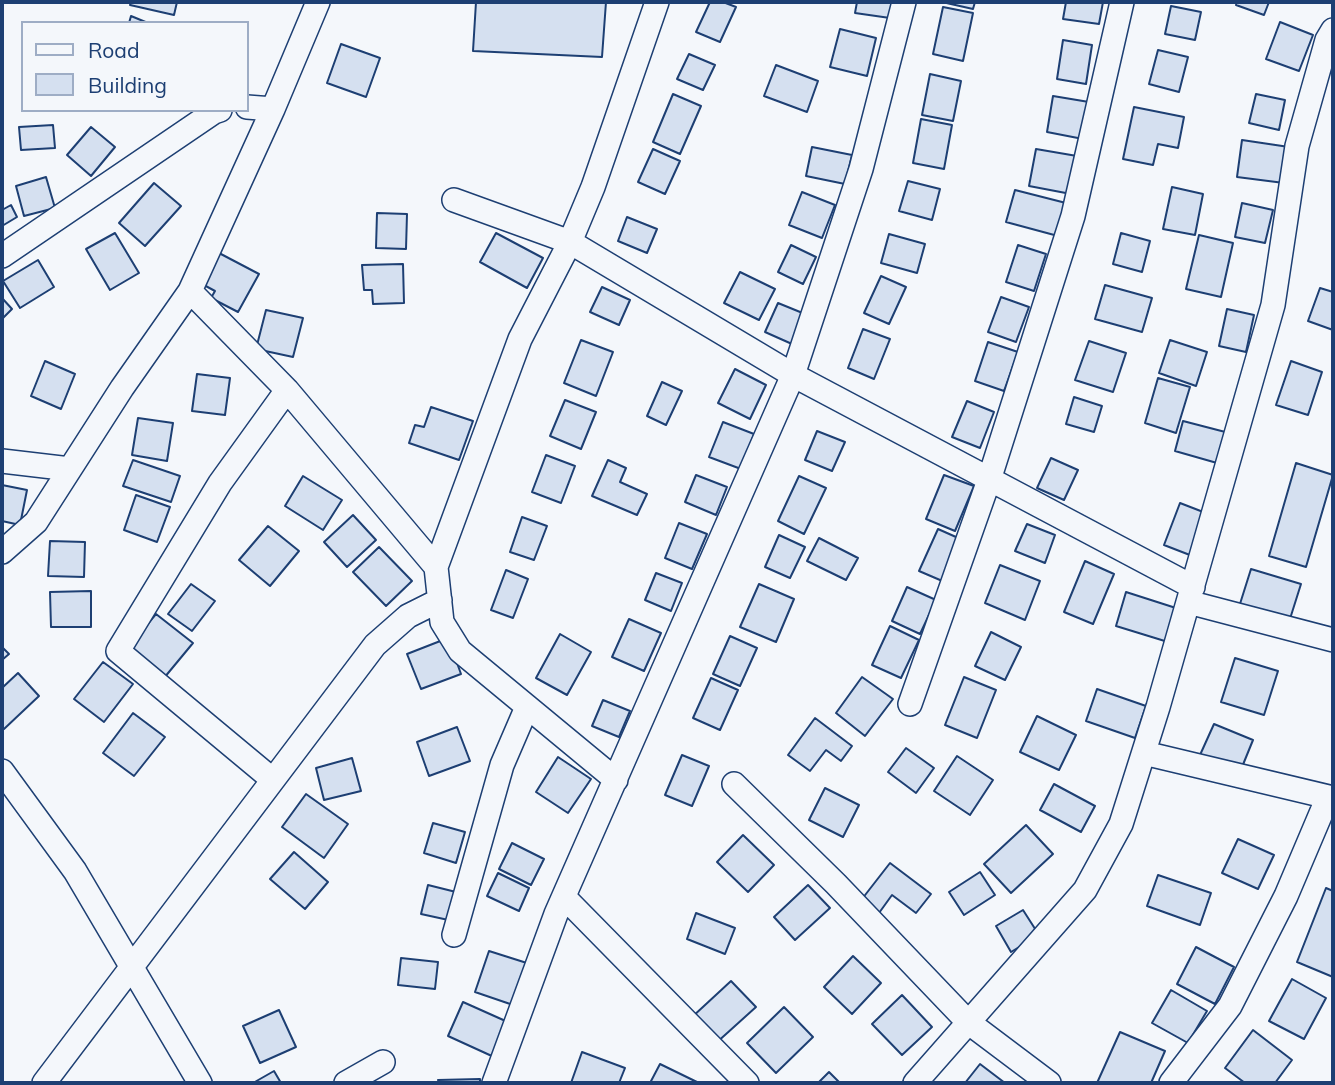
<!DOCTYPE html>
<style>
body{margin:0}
#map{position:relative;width:1335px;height:1085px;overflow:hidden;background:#f4f7fb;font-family:Mulish,sans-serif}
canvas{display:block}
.frame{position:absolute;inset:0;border:4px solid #1d3f73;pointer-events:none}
.legend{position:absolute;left:21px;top:21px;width:228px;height:91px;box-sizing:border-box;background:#f4f7fb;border:2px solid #9eadc5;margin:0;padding:9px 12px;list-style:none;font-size:21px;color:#1d3f73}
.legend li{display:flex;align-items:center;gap:14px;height:35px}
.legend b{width:35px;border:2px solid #9eadc5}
</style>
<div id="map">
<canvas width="1335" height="1085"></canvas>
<div class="frame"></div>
<ul class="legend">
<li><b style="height:9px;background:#f4f7fb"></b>Road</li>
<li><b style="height:19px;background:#d5e0f0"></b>Building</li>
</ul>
</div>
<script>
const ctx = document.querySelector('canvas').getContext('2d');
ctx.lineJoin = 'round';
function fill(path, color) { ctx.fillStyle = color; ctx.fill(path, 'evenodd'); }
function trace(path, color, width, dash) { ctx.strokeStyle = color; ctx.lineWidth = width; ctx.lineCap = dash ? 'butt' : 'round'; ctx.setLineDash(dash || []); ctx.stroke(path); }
const building = new Path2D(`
 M131 2H177L174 15 130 5Z
 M476 2H606L602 57 473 51Z
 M710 2H723L736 7 720 42 696 32Z
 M857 2H893L890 18 855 13Z
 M942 2H975L973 9Z
 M1066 2H1103L1099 24 1063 19Z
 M1237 2H1269L1264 15 1236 5Z
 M1171 6 1201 12 1195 40 1165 34Z
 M943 7 973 13 963 61 933 54Z
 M131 16 148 23H129Z
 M1280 22 1313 35 1299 71 1266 59Z
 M840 29 876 38 867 76 830 67Z
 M1063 40 1092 45 1086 84 1057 79Z
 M341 44 380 58 366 97 327 83Z
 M1158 50 1188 57 1179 92 1149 84Z
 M689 54 715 65 703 90 677 79Z
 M776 65 818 81 807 112 764 96Z
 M930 74 961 81 953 121 922 115Z
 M673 94 701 106 680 154 653 142Z
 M1256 94 1285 100 1279 130 1249 123Z
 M1053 96 1089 102 1083 139 1047 132Z
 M1134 107 1184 117 1178 148 1158 144 1153 165 1123 159Z
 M921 119 952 125 944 169 913 163Z
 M53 125 55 148 21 150 19 127Z
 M91 127 115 147 91 176 67 155Z
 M1242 140 1289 147 1284 183 1237 177Z
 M812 147 852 155 845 184 806 176Z
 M653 149 680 161 665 194 638 182Z
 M1036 149 1077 156 1071 194 1029 186Z
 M46 177 55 208 24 216 16 186Z
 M908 181 940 189 932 220 899 211Z
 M154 183 181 206 145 246 119 223Z
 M1172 187 1203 194 1195 235 1163 229Z
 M1015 190 1066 203 1058 236 1006 222Z
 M802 192 835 205 822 238 789 225Z
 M1242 203 1273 210 1265 243 1235 237Z
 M11 205 17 217 2 226V210Z
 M377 213 407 214 406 249 376 248Z
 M627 217 657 229 647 253 618 241Z
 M115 233 139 273 110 290 86 249Z
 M496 233 543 258 527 288 480 262Z
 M1121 233 1150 241 1142 272 1113 264Z
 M889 234 925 244 917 273 881 263Z
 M1199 235 1233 243 1221 297 1186 289Z
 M791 245 816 257 803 284 778 272Z
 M1018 245 1046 254 1034 291 1006 282Z
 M219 253 259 274 238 312 211 298 215 291 202 284Z
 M38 260 54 287 20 308 3 281Z
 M403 264 404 303 373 304 372 290H364L362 265Z
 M740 272 775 289 759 320 724 303Z
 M881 276 906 287 889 324 864 313Z
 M1105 285 1152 298 1142 332 1095 319Z
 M602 287 630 300 619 325 590 312Z
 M1320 288 1333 292V330L1308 321Z
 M1001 297 1029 307 1016 342 988 332Z
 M2 298 12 309 2 319Z
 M778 303 805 314 792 344 765 332Z
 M1227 309 1254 315 1246 352 1219 346Z
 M266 310 303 318 293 357 256 349Z
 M863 329 890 339 874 379 848 368Z
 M581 340 613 352 596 396 564 383Z
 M1170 340 1207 352 1196 386 1159 373Z
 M1089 341 1126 353 1113 392 1075 380Z
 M988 342 1018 352 1004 391 975 381Z
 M45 361 75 374 61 409 31 396Z
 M1291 361 1322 372 1308 415 1276 405Z
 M735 369 766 385 750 419 718 403Z
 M197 374 230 378 225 415 192 411Z
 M1158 378 1190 387 1176 433 1145 423Z
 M662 382 682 391 666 425 647 416Z
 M1074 397 1102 406 1094 432 1066 424Z
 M565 400 596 412 581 449 550 436Z
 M967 401 994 412 980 448 952 437Z
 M431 407 473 421 459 460 409 443 415 425 424 427Z
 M138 418 173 423 167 461 132 455Z
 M1183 421 1233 434 1224 465 1175 451Z
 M723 422 754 434 741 469 709 457Z
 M817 431 845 442 832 471 805 460Z
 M546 455 575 466 561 503 532 492Z
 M1051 458 1078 470 1064 500 1037 488Z
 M133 460 180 476 171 502 123 486Z
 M608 460 626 468 620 482 647 494 637 515 592 496Z
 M1296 463 1333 475 1306 567 1269 556Z
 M696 475 727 487 716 515 685 502Z
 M944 475 974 486 955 531 926 519Z
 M303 476 342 500 323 530 285 506Z
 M799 476 826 488 804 534 778 521Z
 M2 485 27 490 20 525 2 521Z
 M136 495 170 507 157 542 124 530Z
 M1180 503 1211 515 1195 557 1164 545Z
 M353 515 376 540 347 567 324 542Z
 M522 517 547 526 534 560 510 552Z
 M679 523 707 534 692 569 665 558Z
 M1027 524 1055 535 1045 563 1015 551Z
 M268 526 299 551 270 586 239 560Z
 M938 529 965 541 947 583 919 571Z
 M779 535 805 547 790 578 765 567Z
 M819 538 858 558 846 580 807 561Z
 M50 541 85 542 84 577 48 576Z
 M379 547 412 581 386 606 353 572Z
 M1085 561 1114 574 1093 624 1064 612Z
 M1000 565 1040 581 1025 620 985 603Z
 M1251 569 1301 584 1289 622 1239 607Z
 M506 570 528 579 513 618 491 610Z
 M656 573 682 583 671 611 645 600Z
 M191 584 215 601 192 631 168 614Z
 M759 584 794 599 776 642 740 627Z
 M907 587 936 600 920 634 892 621Z
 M91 591V627H51L50 592Z
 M1126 592 1179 609 1168 642 1116 626Z
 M156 614 193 643 164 678 127 649Z
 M629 619 661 633 644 671 612 657Z
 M890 626 919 640 901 678 872 665Z
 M991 632 1021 647 1005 680 975 666Z
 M560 634 591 652 567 695 536 678Z
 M730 636 757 648 740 686 713 674Z
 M448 638 461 674 421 689 407 654Z
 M2 647 9 654 2 660Z
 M1235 658 1278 671 1264 715 1221 702Z
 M103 662 133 684 104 722 74 699Z
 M18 673 39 696 4 729 2 727V688Z
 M862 677 893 699 865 736 836 713Z
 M964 677 996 690 977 738 945 725Z
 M711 678 738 690 720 730 693 718Z
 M1097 689 1146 706 1135 738 1086 721Z
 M603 700 630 711 619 737 592 726Z
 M133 713 165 737 134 776 103 753Z
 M1037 716 1076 735 1059 770 1020 752Z
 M815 718 852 746 841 761 826 750 810 771 788 755Z
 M1214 724 1253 740 1240 772 1200 755Z
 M457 727 470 761 429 776 417 742Z
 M906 748 934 768 916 793 888 772Z
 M682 755 709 766 692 806 665 795Z
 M957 756 993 780 970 815 934 791Z
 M558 757 591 779 568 813 536 792Z
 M352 758 361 791 324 800 316 768Z
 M1054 784 1095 806 1081 832 1040 810Z
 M825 788 859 805 843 837 809 820Z
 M306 794 348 824 324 858 282 827Z
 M433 823 465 832 456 863 424 853Z
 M1026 825 1053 854 1011 893 984 864Z
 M743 835 774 865 748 892 717 862Z
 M1238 839 1274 855 1258 889 1222 873Z
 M512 843 544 859 531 885 499 869Z
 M294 852 328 882 305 909 270 879Z
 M890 863 931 894 916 913 892 895 879 913 862 899Z
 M980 872 995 895 964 915 949 892Z
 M498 873 529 888 519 911 487 896Z
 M1158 875 1211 893 1200 925 1147 906Z
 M428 885 460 893 453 921 421 914Z
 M808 885 830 908 795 940 774 917Z
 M1326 888 1333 891V977L1297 962Z
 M1023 910 1039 935 1011 952 996 926Z
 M696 913 735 928 725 954 687 939Z
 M1196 947 1234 967 1215 1004 1177 984Z
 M489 951 530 964 516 1006 475 992Z
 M853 956 881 983 852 1014 824 987Z
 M401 958 438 962 435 989 398 985Z
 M1292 979 1326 998 1304 1039 1269 1021Z
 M731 981 756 1007 715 1044 691 1018Z
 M1171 990 1207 1011 1188 1043 1152 1023Z
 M902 995 932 1027 902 1055 872 1024Z
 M463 1002 510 1023 494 1057 448 1036Z
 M784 1007 813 1037 776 1073 747 1043Z
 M279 1010 296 1047 260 1063 243 1026Z
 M1253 1030 1292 1060 1275 1083H1245L1225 1068Z
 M1120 1032 1165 1051 1151 1083H1097Z
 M582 1052 625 1068 619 1083H571Z
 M660 1064 699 1083H650Z
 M980 1064 1005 1083H965Z
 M274 1071 281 1083H253Z
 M829 1072 840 1083H818Z
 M480 1079V1083H439L438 1080Z`);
const street = new Path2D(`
 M247 107 273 109
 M454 200 570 242 793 375 1193 587
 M2 256 214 112 220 110
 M190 291 287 390 436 567
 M2 461 70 469
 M2 552 36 522 122 388 190 291 273 109 318 2
 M1188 602 1333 640
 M910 704 989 480 1073 216 1122 2
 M1144 753 1333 798
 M2 771 75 871 200 1083
 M273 780 118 651 220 483 287 390
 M616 780 460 651 442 622 436 567 520 339 570 242 593 187 657 2
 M734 784 836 884 968 1022 1049 1083
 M564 897 747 1083
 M454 935 502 765 527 707
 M44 1083 375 645 408 616 440 600
 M346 1083 383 1062
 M494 1083 556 914 793 375 861 169 904 2
 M915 1083 1085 890 1121 824 1158 707 1273 305 1297 146 1327 40 1333 30
 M1171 1083 1230 1006 1286 896 1328 797`);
fill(building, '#d5e0f0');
trace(building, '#1d3f73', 2);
trace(street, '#1d3f73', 26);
trace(street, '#f4f7fb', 23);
</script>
